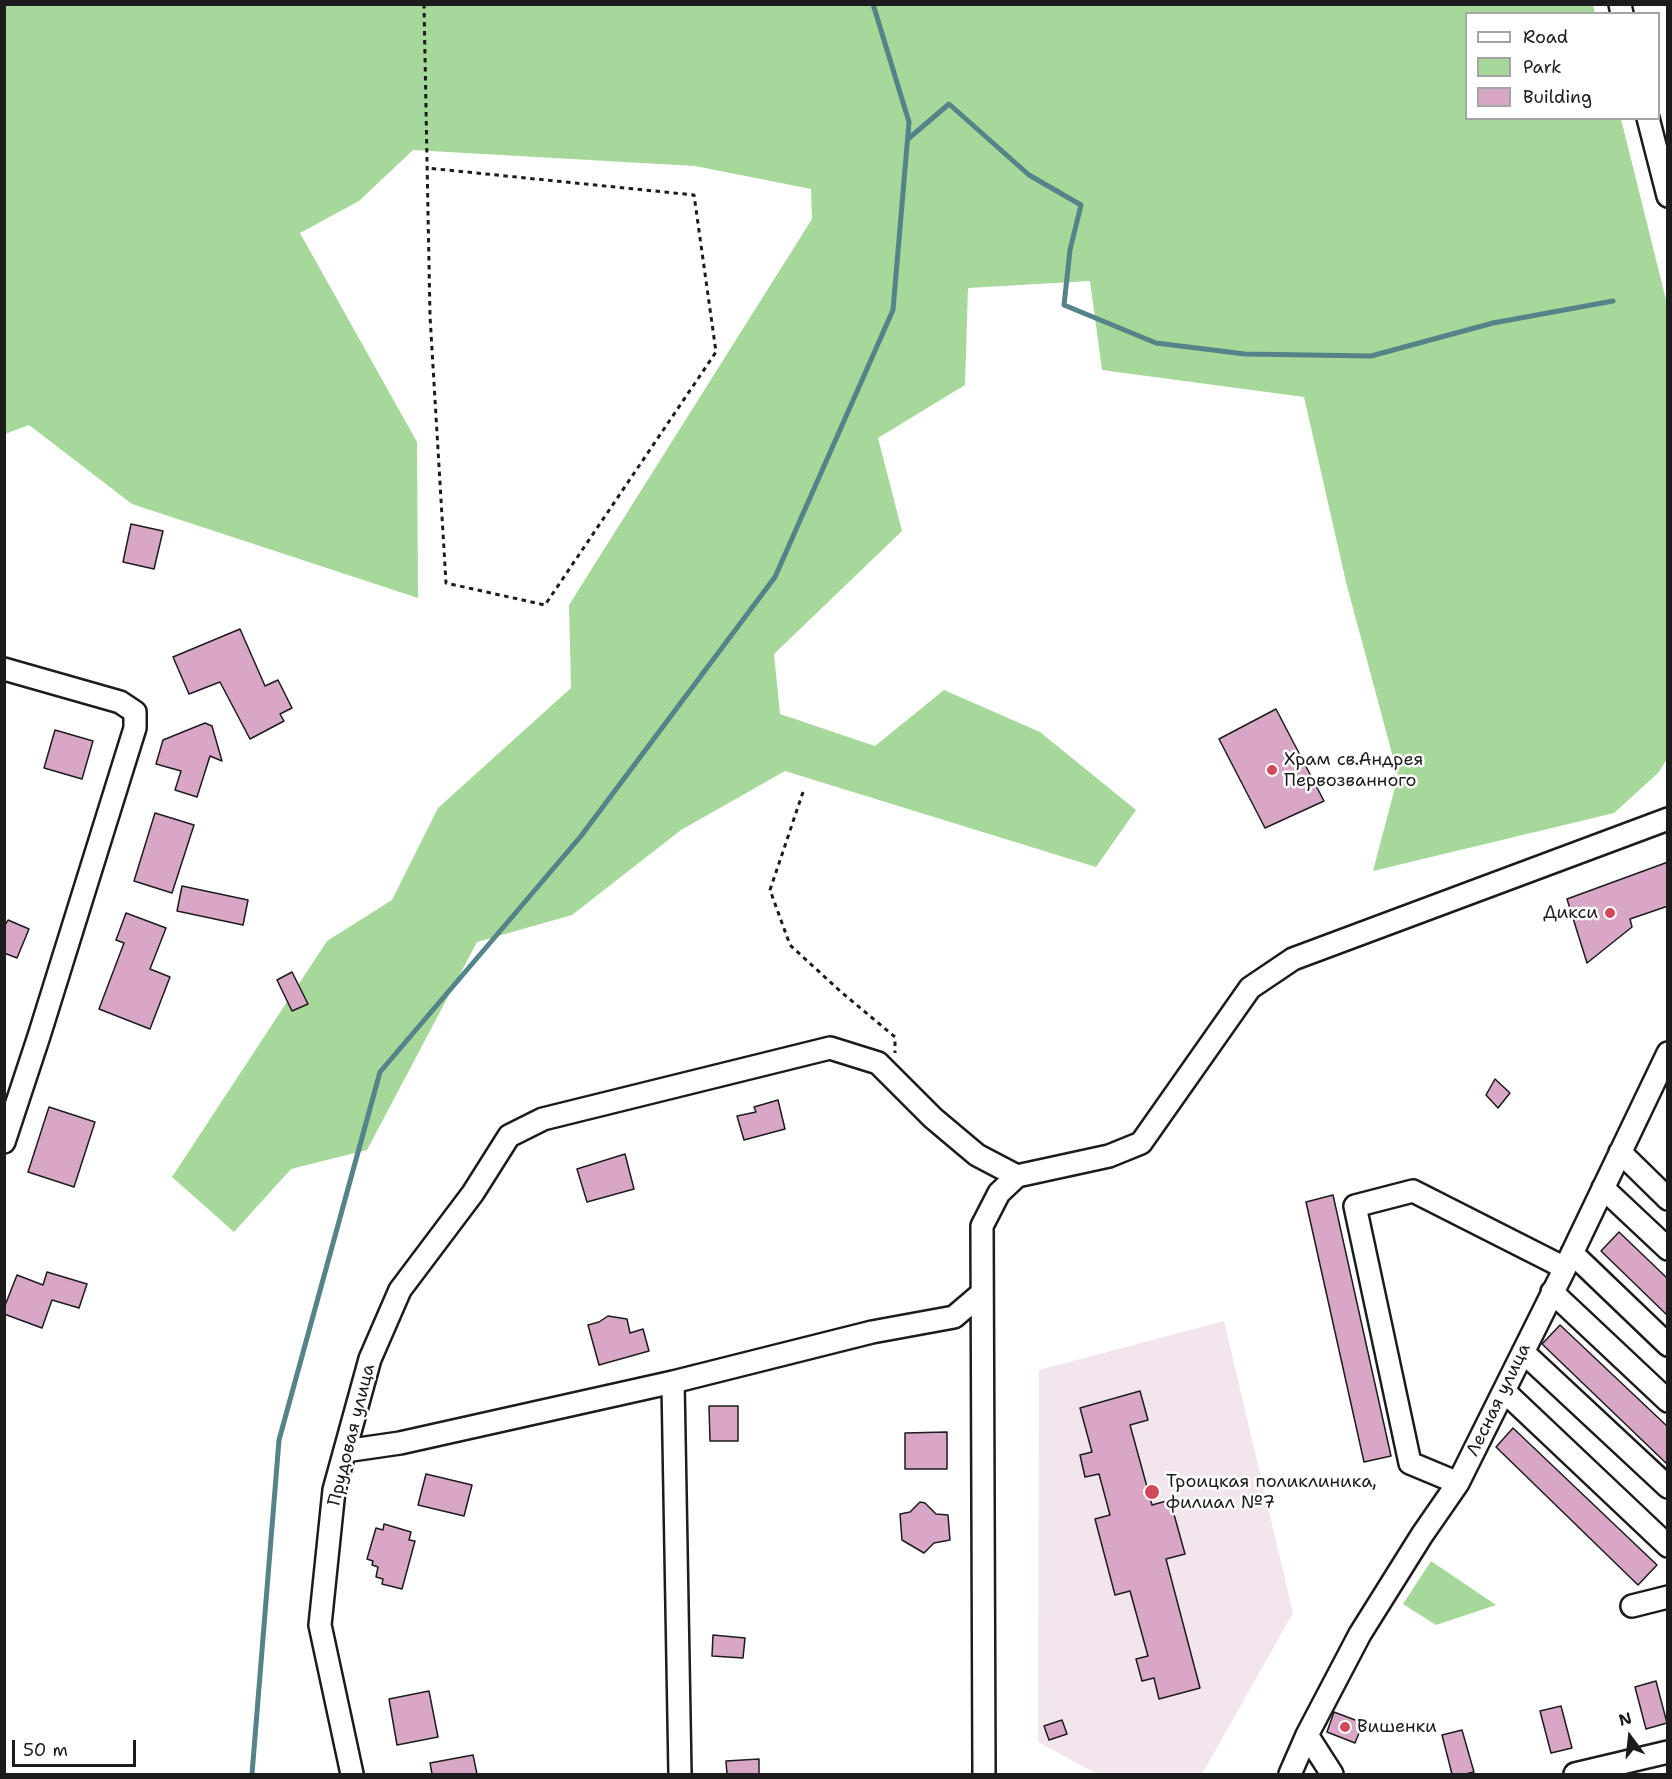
<!DOCTYPE html>
<meta charset="utf-8">
<style>
body{margin:0}
#map{position:relative;width:1672px;height:1779px;overflow:hidden;background:#fff;font-family:"Shantell Sans",sans-serif}
canvas{display:block}
.frame{position:absolute;inset:0;border:6px solid #1c1c1c;pointer-events:none}
.legend{position:absolute;left:1465px;top:12px;width:195px;height:108px;box-sizing:border-box;background:#fff;border:2px solid #a4a4a4;margin:0;padding:8px 10px;list-style:none;font-size:18px;color:#1c1c1c}
.legend li{display:flex;align-items:center;gap:12px;height:30px}
.legend b{width:30px;border:2px solid #a4a4a4}
.north{position:absolute;left:1600px;top:1707px;width:60px;height:60px;-webkit-text-stroke:4px #fff;paint-order:stroke;rotate:345deg;font-size:16px;font-weight:700;line-height:24px;text-align:center;color:#1c1c1c}
.north::after{content:'';display:block;margin:auto;width:21px;height:27px;background:#1c1c1c;clip-path:polygon(50% 0,100% 100%,50% 72%,0 100%)}
.scale{position:absolute;left:12px;top:1740px;width:124px;height:27px;box-sizing:border-box;border:3px solid #1c1c1c;border-top:0;padding-left:8px;font-size:18px;line-height:21px;white-space:nowrap;color:#1c1c1c;-webkit-text-stroke:4px #fff;paint-order:stroke}
</style>
<div id="map">
<canvas width="1672" height="1779"></canvas>
<div class="frame"></div>
<ul class="legend">
<li><b style="height:8px;background:#fff"></b>Road</li>
<li><b style="height:16px;background:#a6d89a"></b>Park</li>
<li><b style="height:16px;background:#d8a7c6"></b>Building</li>
</ul>
<div class="north">N</div>
<div class="scale">50 m</div>
</div>
<script>
const ctx = document.querySelector('canvas').getContext('2d');
ctx.lineJoin = 'round';
function fill(path, color) { ctx.fillStyle = color; ctx.fill(path, 'evenodd'); }
function trace(path, color, width, dash) { ctx.strokeStyle = color; ctx.lineWidth = width; ctx.lineCap = dash ? 'butt' : 'round'; ctx.setLineDash(dash || []); ctx.stroke(path); }
function write(font, color, halo, rows, align = 'center') {
  ctx.font = font + ' "Shantell Sans",sans-serif'; ctx.lineWidth = 5; ctx.setLineDash([]); ctx.textBaseline = 'middle'; ctx.strokeStyle = halo; ctx.fillStyle = color; for (const [text, x, y, turn = 0] of rows) {
    ctx.save(); ctx.translate(x, y); ctx.rotate((+turn || 0) * Math.PI / 180); ctx.textAlign = isNaN(turn) ? turn : align; if (halo) ctx.strokeText(text, 0, 0); ctx.fillText(text, 0, 0); ctx.restore();
  }
}
const built = new Path2D(`
 M1224 1321 1293 1613 1202 1774H1097L1038 1742 1039 1370Z`);
const green = new Path2D(`
 M4 5H1593L1595 13 1466 14V118L1621 119 1667 304V759L1658 773 1614 813 1373 871 1398 776 1346 582 1304 397 1102 370 1090 281 968 288 965 385 878 438 902 531 774 654 780 714 875 746 944 690 1040 732 1136 810 1096 867 785 771 681 830 572 915 477 942 367 1150 291 1169 234 1232 172 1177 327 941 392 900 438 808 571 688 569 605 812 219 811 189 695 166 413 150 359 201 300 233 417 442 418 598 132 504 29 425 5 434Z
 M1431 1561 1496 1605 1436 1625 1403 1604Z`);
const stream = new Path2D(`
 M908 139 949 104 1029 175 1081 205 1070 250 1064 305 1156 343 1245 354 1371 356 1493 323 1613 301
 M252 1774 279 1440 380 1072 581 836 775 577 893 310 909 122 873 4`);
const building = new Path2D(`
 M131 524 163 531 154 569 123 562Z
 M240 629 265 686 278 680 292 708 280 714 284 721 250 739 220 682 189 694 173 657Z
 M1276 709 1324 801 1265 828 1219 739Z
 M205 723 212 726 222 761 210 756 197 797 175 790 181 771 156 764 163 740Z
 M55 730 93 741 82 779 44 768Z
 M155 813 194 825 172 893 134 881Z
 M1668 862V906L1630 919 1632 927 1587 963 1567 899Z
 M182 886 248 900 243 925 177 911Z
 M126 913 166 928 150 969 170 977 150 1029 99 1009 124 943 116 940Z
 M8 920 29 929 17 958 4 953V927Z
 M292 972 308 1004 292 1011 277 980Z
 M1495 1079 1510 1093 1498 1108 1486 1095Z
 M778 1100 785 1129 744 1140 737 1116 756 1112 754 1107Z
 M49 1107 95 1122 74 1187 28 1172Z
 M625 1154 634 1189 587 1202 577 1169Z
 M1333 1195 1391 1456 1364 1462 1306 1202Z
 M1619 1232 1668 1279V1316L1601 1251Z
 M47 1272 87 1284 79 1308 52 1300 42 1328 4 1314V1308L17 1275 43 1285Z
 M608 1316 627 1319 630 1333 643 1329 649 1351 599 1365 588 1325 599 1322Z
 M1560 1325 1668 1427V1465L1542 1344Z
 M1140 1391 1148 1420 1130 1425 1152 1505 1170 1500 1185 1554 1166 1559 1200 1688 1159 1699 1154 1678 1142 1681 1136 1659 1148 1656 1130 1591 1115 1595 1095 1519 1110 1515 1099 1474 1085 1477 1080 1455 1092 1452 1080 1408Z
 M709 1406H738V1441H710Z
 M1513 1428 1657 1565 1638 1585 1496 1447Z
 M947 1432V1469H905V1433Z
 M426 1474 472 1485 464 1516 418 1505Z
 M920 1502 925 1503 936 1514 948 1515 950 1540 934 1543 924 1553 902 1540 900 1514 910 1512Z
 M384 1524 411 1532 409 1540 415 1541 402 1589 382 1584 383 1579 376 1577 378 1567 372 1565 373 1561 367 1559 376 1528 383 1530Z
 M713 1635 745 1638 743 1658 712 1656Z
 M1656 1681 1667 1723 1646 1729 1635 1687Z
 M429 1691 438 1737 397 1745 389 1699Z
 M1561 1706 1572 1748 1551 1753 1540 1711Z
 M1334 1712 1363 1723 1355 1743 1327 1732Z
 M1062 1720 1067 1734 1049 1740 1044 1726Z
 M1462 1730 1474 1772 1465 1774H1452L1442 1735Z
 M473 1755 477 1774H432L430 1763Z
 M759 1759V1774H727L726 1761Z`);
const path = new Path2D(`
 M424 4 430 316 446 583 545 605 716 352 694 195 427 168
 M803 792 770 890 790 945 840 991 895 1037V1053`);
const minor = new Path2D(`
 M1620 4 1622 14
 M1648 118 1668 196
 M4 669 120 702 135 712V728L39 1036 4 1142
 M1620 1152 1668 1199
 M1603 1188 1668 1249
 M1572 1253 1668 1345
 M1552 1292 1668 1401
 M1523 1352 1668 1487
 M673 1382 680 1774
 M1504 1391 1668 1546
 M345 1451 400 1443 673 1382 872 1332 954 1317 981 1294
 M1458 1483 1410 1463 1355 1206 1413 1191 1565 1268
 M1632 1606 1668 1597
 M352 1774 320 1625 334 1490 370 1359 400 1290 473 1193 509 1136 543 1119 830 1048 878 1063 933 1118 977 1155 1017 1176
 M984 1774 982 1226 999 1193 1017 1176 1109 1156 1141 1143 1250 988 1293 959 1668 819
 M1290 1774 1307 1735
 M1332 1774 1307 1735 1360 1634 1422 1535 1458 1483 1565 1268 1668 1053
 M1575 1774 1668 1752`);
const markers = [
 [1272,770,6,"#d1495b"],
 [1610,913,6,"#d1495b"],
 [1152,1492,8,"#d1495b"],
 [1345,1727,6,"#d1495b"]
];
const poiNames = [
 ["Храм св.Андрея",1284,760],
 ["Первозванного",1284,781],
 ["Дикси",1598,913,"right"],
 ["Троицкая поликлиника,",1166,1482],
 ["филиал №7",1166,1503],
 ["Вишенки",1357,1727]
];
const streetNames = [
 ["Лесная улица",1499,1400,-64],
 ["Прудовая улица",352,1435,-76]
];
fill(built, '#f3e5ee');
fill(green, '#a6d89a');
trace(stream, '#54848a', 5);
fill(building, '#d8a7c6');
trace(building, '#1c1c1c', 1.5);
trace(minor, '#1c1c1c', 26);
trace(path, '#1c1c1c', 3, [4.5, 4.5]);
trace(minor, '#fff', 21);
for (const [x, y, r, color] of markers) { const dot = new Path2D(); dot.arc(x, y, r, 0, 2 * Math.PI); ctx.fillStyle = color; ctx.fill(dot); trace(dot, '#fff', 2); }
write('18px', '#1c1c1c', '#fff', poiNames, 'left');
write('18px', '#1c1c1c', '#fff', streetNames);
</script>
